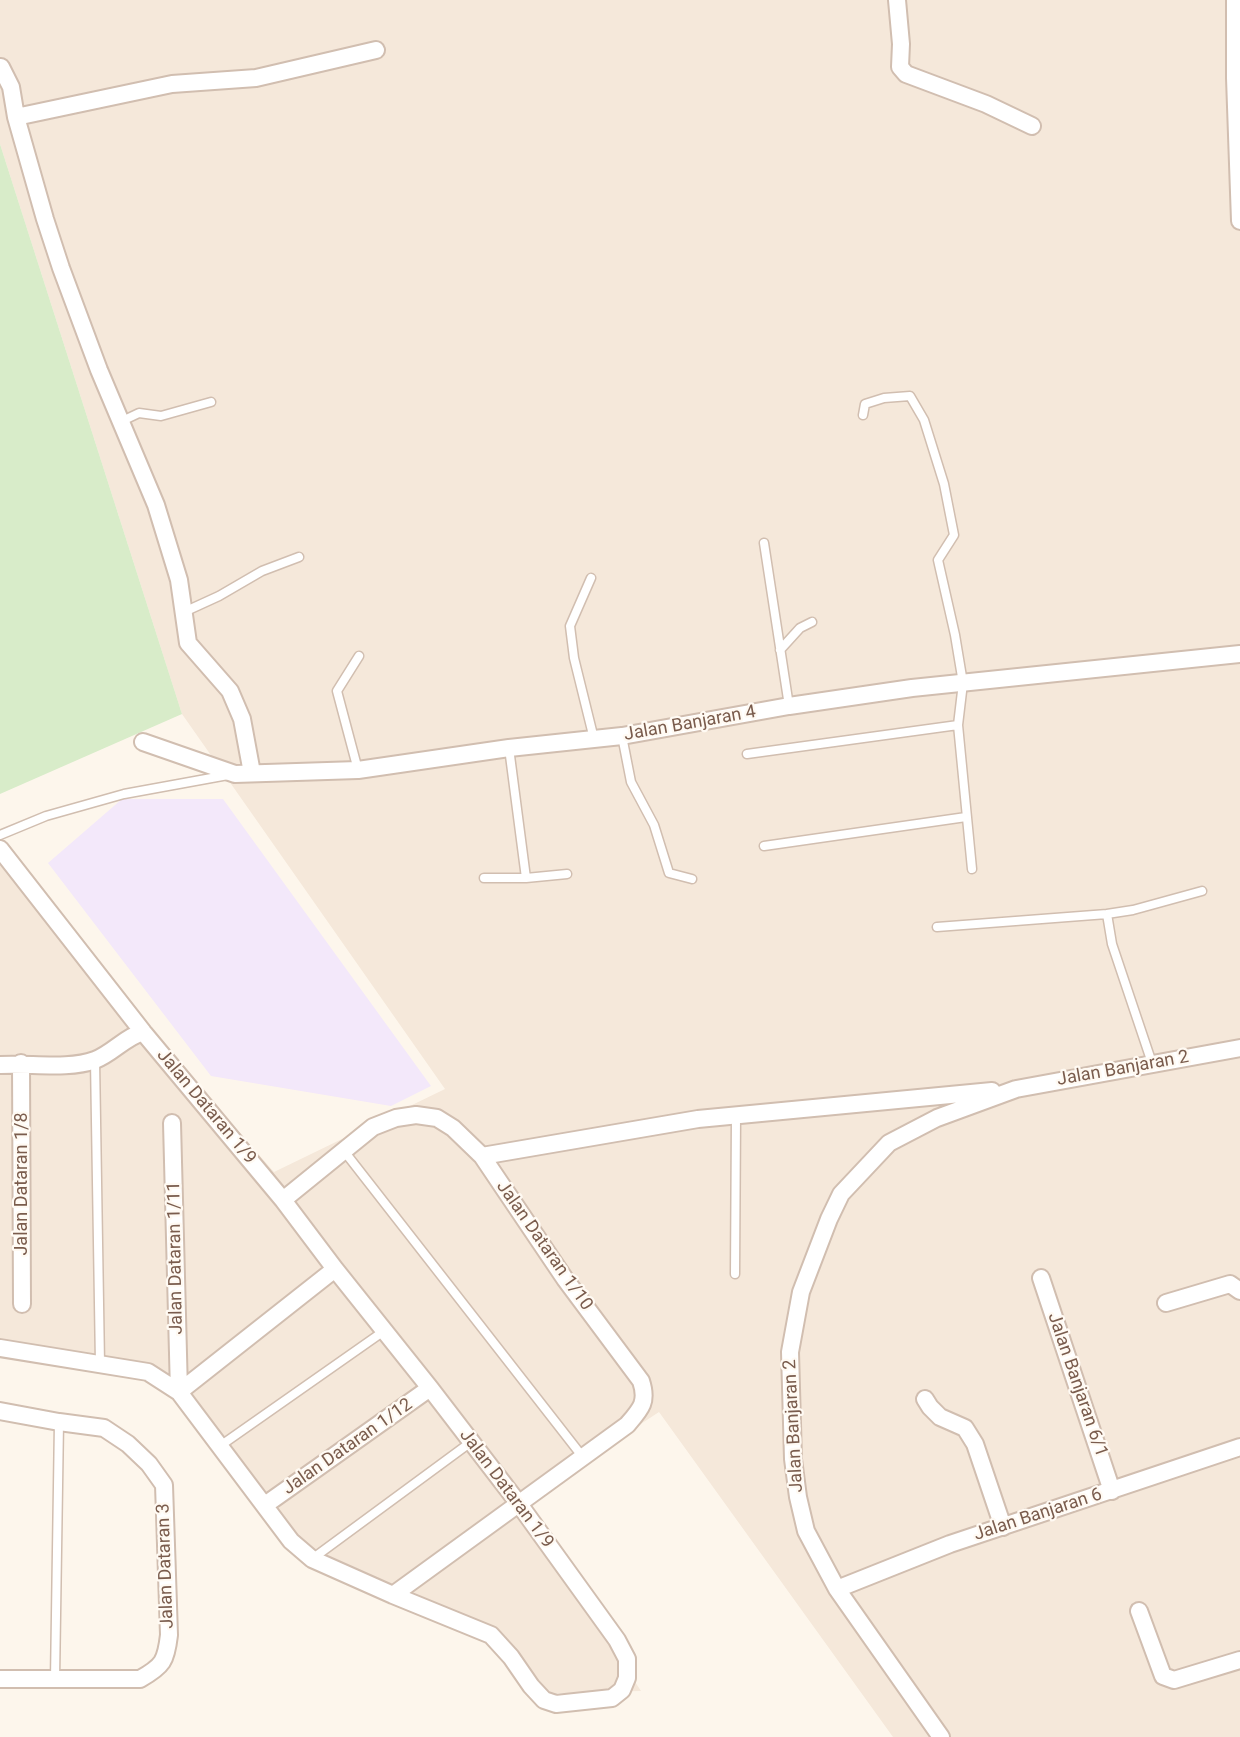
<!DOCTYPE html>
<style>
body{margin:0}
canvas{display:block;background:#fdf6ec}
</style>
<canvas width="1240" height="1737"></canvas>
<script>
const ctx = document.querySelector('canvas').getContext('2d');
ctx.lineJoin = 'round';
function fill(path, color) { ctx.fillStyle = color; ctx.fill(path, 'evenodd'); }
function trace(path, color, width, dash) { ctx.strokeStyle = color; ctx.lineWidth = width; ctx.lineCap = dash ? 'butt' : 'round'; ctx.setLineDash(dash || []); ctx.stroke(path); }
function write(font, color, halo, rows, align = 'center') {
  ctx.font = font + ' Roboto,sans-serif'; ctx.lineWidth = 4.5; ctx.setLineDash([]); ctx.textBaseline = 'middle'; ctx.strokeStyle = halo; ctx.fillStyle = color; for (const [text, x, y, turn = 0] of rows) {
    ctx.save(); ctx.translate(x, y); ctx.rotate((+turn || 0) * Math.PI / 180); ctx.textAlign = isNaN(turn) ? turn : align; if (halo) ctx.strokeText(text, 0, 0); ctx.fillText(text, 0, 0); ctx.restore();
  }
}
const residential = new Path2D(`
 M0 0H1240V1737H893L659 1412 519 1504 641 1691 528 1694 491 1635 312 1559 161 1373 0 1349V859L274 1172 445 1089 182 714 0 144Z`);
const education = new Path2D(`
 M122 799H223L431 1086 391 1106 211 1076 48 863Z`);
const green = new Path2D(`
 M0 144 182 714 0 794Z`);
const service = new Path2D(`
 M863 415 865 404 884 398 910 396 924 420 944 484 954 535 938 560 955 635 963 683 958 725 972 869
 M120 422 139 413 161 416 211 402
 M764 543 789 706
 M591 578 570 626 574 658 594 739
 M184 612 219 596 262 571 299 557
 M780 650 800 628 812 622
 M622 736 631 782 654 825 669 873 692 879
 M747 754 958 725
 M358 770 337 691 359 656
 M0 835 46 816 124 794 228 775
 M764 846 966 817
 M484 878H526L509 748
 M526 878 567 874
 M937 927 1107 914
 M95 1060 100 1364
 M1152 1063 1112 944 1107 914 1133 910 1202 891
 M344 1151 582 1456
 M735 1274 736 1116
 M220 1446 384 1331
 M312 1559 471 1442
 M55 1679 59 1422`);
const minor = new Path2D(`
 M897 0 901 44 900 67 906 74 986 104 1032 126
 M1235 0V78L1240 221
 M1 67 11 87 16 117 45 219 61 268 99 370 156 505 179 580 188 643 230 691 242 719 252 773
 M16 117 172 84 256 78 376 50
 M143 742 235 774 358 770 509 748 622 736 789 706 912 688 1240 654
 M0 849 143 1032 283 1200 335 1269 430 1388 519 1504 617 1640 627 1659V1678L622 1690 612 1698 556 1704 544 1700 531 1686 511 1657 491 1635 393 1595 312 1559 291 1541 179 1392 148 1372 0 1348
 M21 1063 22 1304
 M0 1065C29 1063 68 1070 95 1060 113 1053 125 1037 143 1032
 M172 1123 179 1392
 M482 1156 698 1119 992 1091
 M283 1200 373 1127 396 1118 416 1115 437 1118 453 1128 482 1156 565 1279 641 1381C648 1402 641 1409 627 1425L393 1595
 M1041 1278 1112 1491
 M1166 1303 1230 1284 1240 1291
 M179 1392 335 1269
 M925 1399 930 1407 940 1417 965 1428 975 1444 1003 1527
 M0 1411 59 1422 104 1428 128 1444 149 1464 164 1485 169 1635C166 1661 163 1666 140 1679H0
 M265 1505 430 1388
 M837 1589 950 1544 1240 1447
 M1139 1611 1163 1676 1174 1680 1240 1660
 M941 1737 837 1589 806 1531 798 1497 793 1459 790 1352 801 1292 829 1219 841 1194 889 1143 937 1118 1016 1089 1240 1048`);
const streetNames = [
 ["Jalan Banjaran 4",690,724,-10],
 ["Jalan Banjaran 2",1123,1069,-10],
 ["Jalan Dataran 1/9",206,1107,50],
 ["Jalan Dataran 1/8",22,1184,-90],
 ["Jalan Dataran 1/10",544,1246,55],
 ["Jalan Dataran 1/11",176,1258,-91],
 ["Jalan Banjaran 6/1",1077,1385,71],
 ["Jalan Banjaran 2",794,1426,-93],
 ["Jalan Dataran 1/12",348,1447,-35],
 ["Jalan Dataran 1/9",506,1489,53],
 ["Jalan Banjaran 6",1038,1515,-18],
 ["Jalan Dataran 3",166,1566,-92]
];
fill(residential, '#f5e8da');
fill(education, '#f3e8fa');
fill(green, '#d8ecc9');
trace(service, '#d1beb0', 11);
trace(minor, '#d1beb0', 20);
trace(service, '#fff', 8);
trace(minor, '#fff', 16);
write('18px', '#7a5c4d', '#fffaf3', streetNames);
</script>
